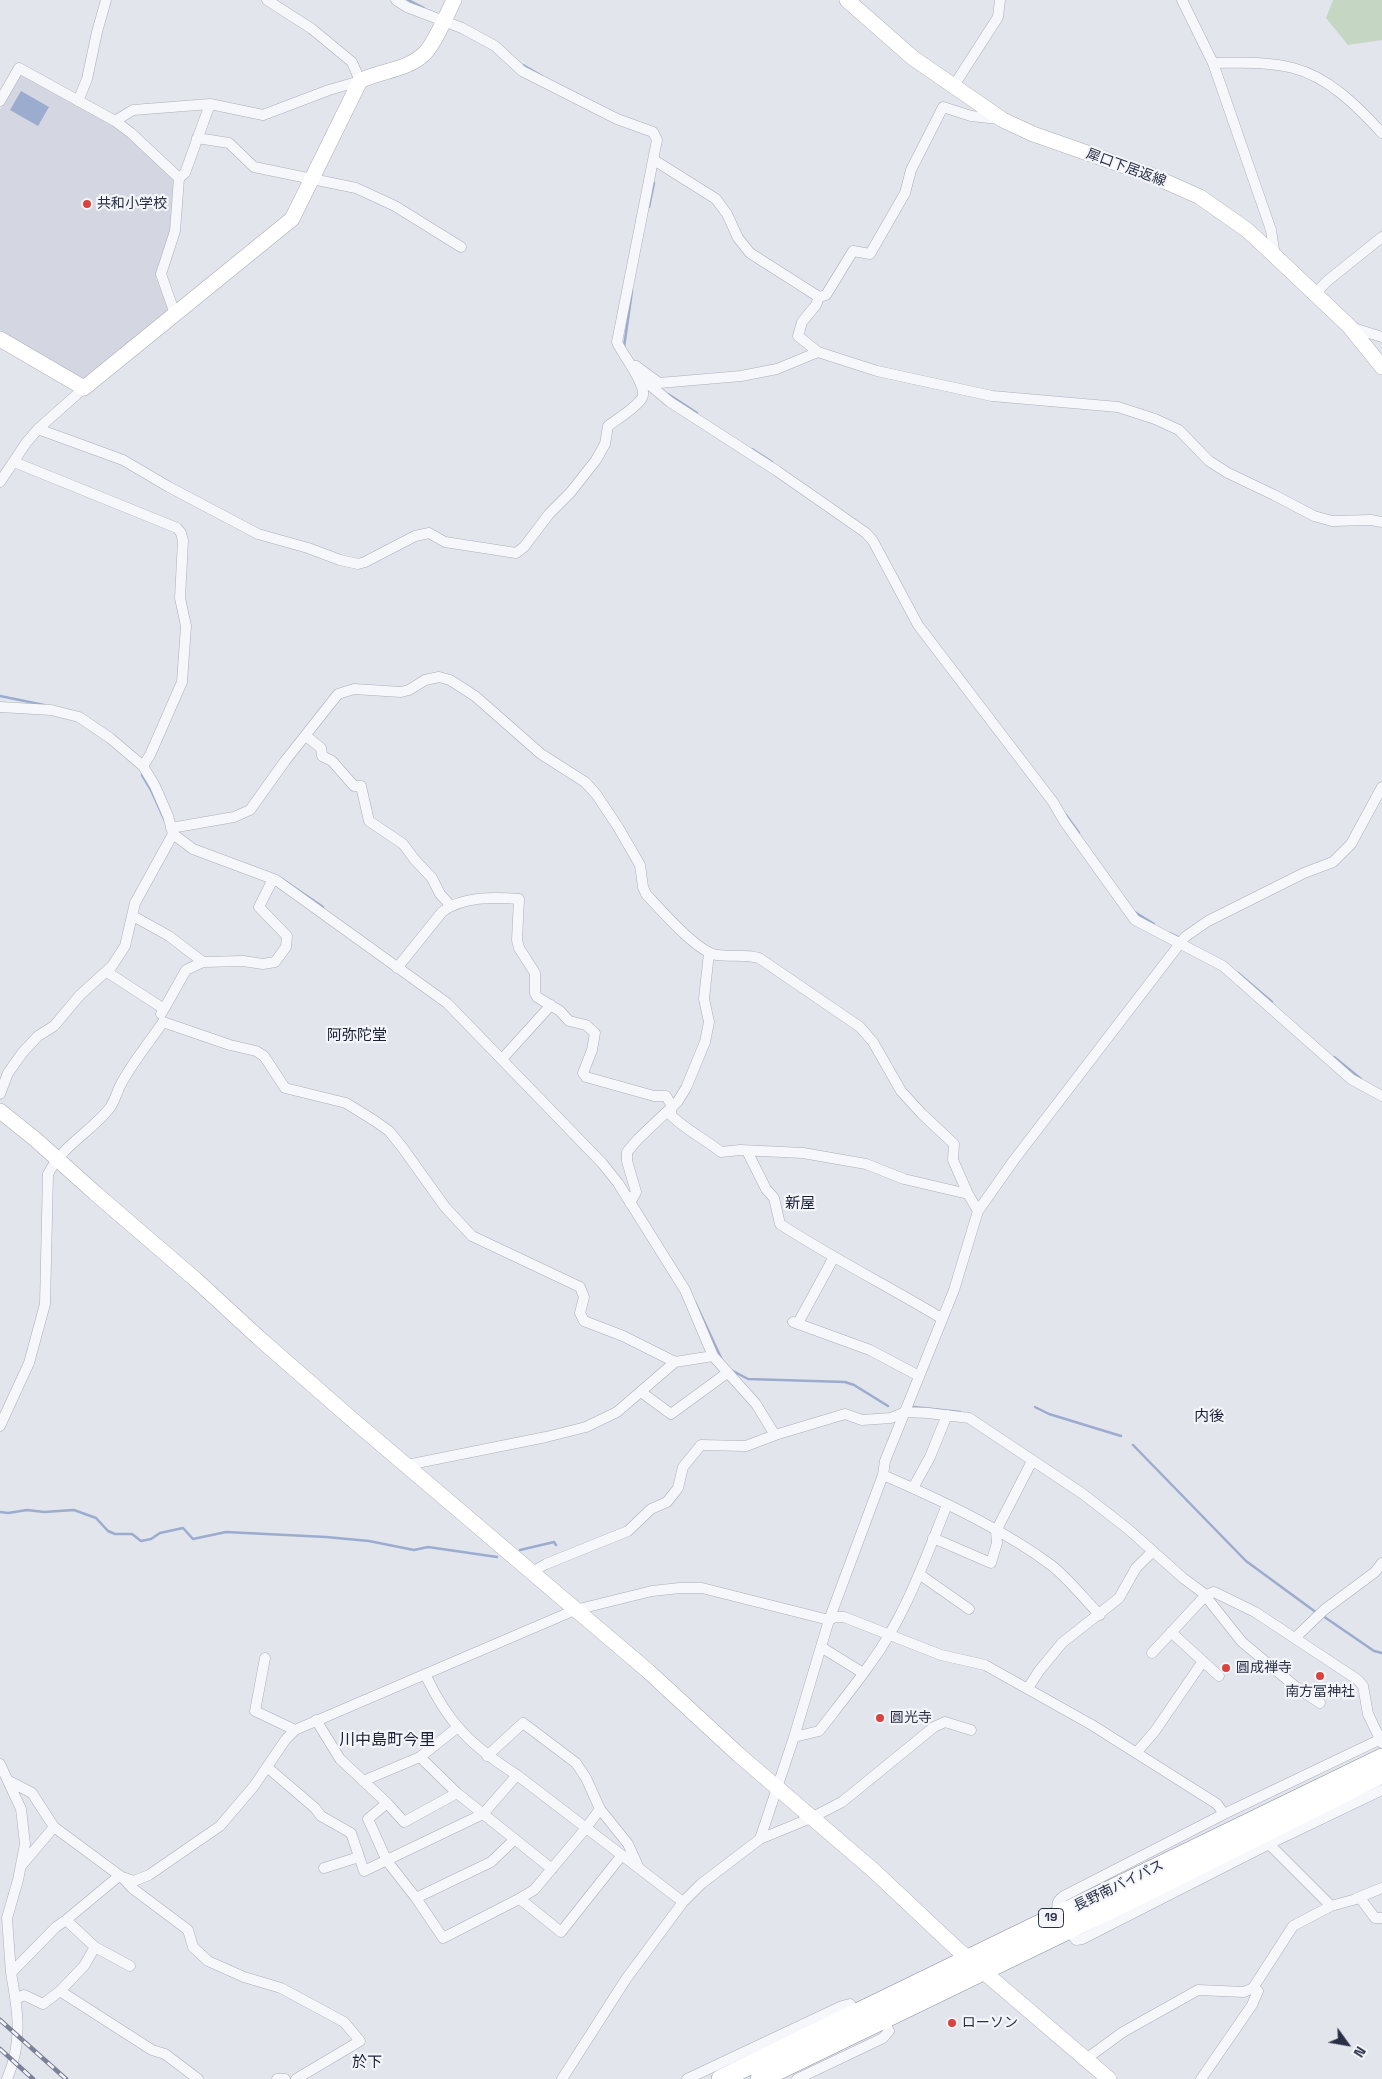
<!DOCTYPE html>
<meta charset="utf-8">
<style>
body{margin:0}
#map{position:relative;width:1382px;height:2079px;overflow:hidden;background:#e3e5ec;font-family:"Space Grotesk",sans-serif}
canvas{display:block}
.north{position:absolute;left:1322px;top:2019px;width:50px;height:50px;-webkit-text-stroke:4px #f3f5f9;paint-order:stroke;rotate:122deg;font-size:14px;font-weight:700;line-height:20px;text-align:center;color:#292f46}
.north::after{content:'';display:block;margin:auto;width:18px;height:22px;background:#292f46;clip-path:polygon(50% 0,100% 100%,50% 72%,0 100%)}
</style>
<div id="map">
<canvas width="1382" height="2079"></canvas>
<div class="north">N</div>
</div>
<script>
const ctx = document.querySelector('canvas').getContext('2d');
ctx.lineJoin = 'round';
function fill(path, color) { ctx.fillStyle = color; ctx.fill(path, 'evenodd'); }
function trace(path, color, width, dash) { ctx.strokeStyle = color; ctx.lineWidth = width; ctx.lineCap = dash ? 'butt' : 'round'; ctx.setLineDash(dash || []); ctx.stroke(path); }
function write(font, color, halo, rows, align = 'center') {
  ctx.font = font + ' "Space Grotesk","Noto Sans JP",sans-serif'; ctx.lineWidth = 4.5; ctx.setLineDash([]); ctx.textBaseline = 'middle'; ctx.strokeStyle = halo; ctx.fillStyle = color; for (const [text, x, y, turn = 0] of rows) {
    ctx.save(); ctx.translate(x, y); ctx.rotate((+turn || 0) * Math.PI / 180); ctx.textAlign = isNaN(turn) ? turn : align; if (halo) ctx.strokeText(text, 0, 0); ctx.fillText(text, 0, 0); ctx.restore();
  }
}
const built = new Path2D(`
 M19 74H24L128 135 175 181 172 227 156 278 169 310 89 378H82L0 330V110Z`);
const green = new Path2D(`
 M1333 0H1382V40L1348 45 1326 18Z`);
const water = new Path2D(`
 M21 91 49 107 38 126 10 110Z`);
const stream = new Path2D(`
 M408 0 424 8
 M523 65 542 76
 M649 207 654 183
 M624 347 632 291
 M668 394 697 413
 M752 449 772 462
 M0 696 44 705
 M142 775 151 790 165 821
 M1066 815 1079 833
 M282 879 323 907
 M1133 911 1154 924
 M1170 933 1180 938
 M1238 973 1272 1002
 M1334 1057 1361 1079
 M695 1302 722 1360
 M731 1370 748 1379 845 1382 854 1385 888 1406
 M914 1407 960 1412
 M1035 1407 1049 1414 1121 1436
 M1133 1445 1246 1561 1317 1613
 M0 1512 8 1513 27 1510 44 1512 74 1510 96 1518 108 1531 115 1534H132L141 1541 151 1539 160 1533 183 1528 193 1539 226 1532 326 1537 369 1541 414 1550 428 1547 497 1557
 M520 1550 554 1542 556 1545
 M1323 1616 1374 1651 1382 1653`);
const street = new Path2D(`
 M1182 0 1213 63 1271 230 1275 256
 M1213 63C1239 63 1267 61 1293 68 1329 77 1358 107 1382 133
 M953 87 998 17 1000 0
 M0 101 19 68 115 121 131 133 179 178 175 231 161 274 175 314
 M78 101 87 79 97 32 106 0
 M999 119 971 116 943 107 911 170 905 193 870 254 853 251 826 295 819 297 816 305 802 322 798 336 818 352 877 371 992 396 1118 407 1155 419 1179 430 1209 461 1228 473 1274 495 1314 516 1332 521 1371 520 1382 522
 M115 121 133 110 210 104 263 115 329 90 360 81 352 62 312 29 267 0
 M197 138 229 143 254 167 356 188 395 206 461 247
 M654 160 716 199 727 214 738 238 750 253 819 297
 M179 178 185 173 210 104
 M1315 294 1326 282 1382 237
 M1350 327 1382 337
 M635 367 636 366 659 383 683 381 741 376 777 369 818 352
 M639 376 670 402 777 471 866 533 873 541 918 625 1053 802 1064 821 1135 920 1223 966 1351 1079 1382 1096
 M38 429 123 460 169 487 258 534 308 548 340 560 358 564 365 562 415 536 429 533 445 542 516 553 524 547 549 514 570 493 596 460 605 444 608 426C616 420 637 407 642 398 649 386 622 355 617 342L657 140 653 132 617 119 522 71 495 46 462 28 407 7 396 0
 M14 462 177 528 181 533 183 541 180 598 186 626 182 682 150 755 143 766
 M0 482 26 443 38 429 84 388
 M0 707 51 710 79 717 110 738 143 766 155 786 168 816 173 834 193 849 276 880 447 1003 602 1163 618 1183 685 1290 713 1356 756 1404 775 1435
 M306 736 321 748 322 756 332 761 354 786H361L369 821 403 844 415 860 432 878 440 894 450 905
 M171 828 234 817 250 810 285 761 338 694 354 689 401 692 409 690 425 680 439 677 450 680 475 696 541 754 585 782 596 794 618 827 640 865 643 887 646 894C661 910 697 952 717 955 731 957 745 954 759 958L860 1027 873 1042 901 1091 922 1114 954 1144 953 1160 968 1194 978 1211
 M133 916 169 936 203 962 186 970 164 1009
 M203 962 243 961 263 964 275 962 286 947 287 936 259 907 273 879
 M397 968 442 912C462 896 495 897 519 899L517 940 519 948 535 973V993L537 997 560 1011 569 1021 586 1025 595 1033 592 1050 583 1073 586 1077 654 1096H666L672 1106 671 1115C684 1129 705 1139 721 1152L740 1150 803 1153 866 1164 904 1179 968 1194
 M107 972 164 1009 161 1014
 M163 1022 230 1045 256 1051 264 1056 285 1088 346 1103 375 1121 389 1131 402 1147 445 1207 472 1236 580 1287 584 1297 580 1313 584 1321 623 1336 675 1362
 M502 1059 551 1005
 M0 1094 8 1073 23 1052 38 1036 54 1026 80 995 112 966 125 946 135 903 173 834
 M747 1151 766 1189 774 1198 780 1224C832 1258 888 1286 941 1318
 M630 1203 636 1192 627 1161V1152L638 1139 678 1101 686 1088 705 1042 709 1022 704 999 709 953
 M793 1322 870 1350 919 1376
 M798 1323 834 1257
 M641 1392 671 1414 727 1373
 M0 1426 29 1363 45 1304 48 1174C64 1144 87 1135 108 1110 114 1104 116 1094 120 1086 131 1064 149 1043 163 1022
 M407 1465 546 1437 586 1427 617 1412 675 1362 713 1356
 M883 1475C939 1499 1003 1529 1051 1565 1069 1579 1084 1599 1100 1615
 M913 1488 930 1457 947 1415
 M933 1538 991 1563 997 1543 996 1531 1032 1461
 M532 1572 546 1564 628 1531 651 1509 667 1502 678 1488 683 1467 701 1445 746 1446 775 1435 845 1414 862 1420 891 1418 905 1412 928 1413 969 1418 1083 1494 1128 1529 1183 1578 1206 1595 1214 1592 1255 1612 1358 1680 1363 1686 1368 1714 1382 1743
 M919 1574 969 1609
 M1171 1632 1219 1676
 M1295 1638 1324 1610 1375 1572 1382 1563
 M821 1647 863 1673
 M1152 1653 1206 1595 1207 1598 1242 1642 1296 1687 1320 1703
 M265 1658 255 1711 295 1730
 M425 1674C448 1723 471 1746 517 1775L683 1902
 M1028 1688 1039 1671 1062 1643 1119 1598 1136 1568 1153 1551
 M316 1720 340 1759 387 1803 368 1819 387 1861 416 1898 443 1938 517 1900 534 1890 586 1828 600 1809
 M794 1737 819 1731C836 1709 854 1687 870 1664 905 1617 925 1559 947 1505
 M1136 1753 1155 1731 1203 1661
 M487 1756 523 1723 576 1763 586 1778 600 1809 628 1844 638 1866
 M420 1757 458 1727
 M0 1764 21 1809 25 1844 18 1880 7 1918 11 1973
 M267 1767 315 1808 321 1816 351 1833 364 1871 483 1814 517 1775
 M9 1781 32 1793 54 1827
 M363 1781 420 1757 457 1793 552 1869
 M387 1803 404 1822 457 1793
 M760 1839 794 1737 829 1620 883 1475 885 1461 954 1290 978 1211 1014 1160 1185 937 1208 921 1304 873 1333 862 1351 844 1382 787
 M1269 1844 1331 1906
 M21 1866 54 1827 123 1878 132 1888 188 1930 193 1947 208 1961 244 1977 281 1988 344 2022 360 2041 296 2079
 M324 1868 359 1857
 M416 1898 491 1862 515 1839
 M1357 1898 1382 1888
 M520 1899 561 1932 622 1855
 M1060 1914C1056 1906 1056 1901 1064 1896L1224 1814 1381 1739
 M1068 1929 1076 1940 1082 1939 1269 1844 1382 1790
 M95 1947 130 1966
 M16 1999 24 1995 43 2004 60 1991
 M1086 2059 1123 2032 1198 1990 1244 1992 1253 1988 1293 1926 1331 1906 1360 1898 1375 1918H1382
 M7 2079C23 2042 18 2011 11 1973L56 1927 66 1920
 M198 2079 165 2054 152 2050 60 1991 84 1966 95 1947 66 1920 119 1876 134 1881 149 1875 220 1826 254 1786 286 1739 295 1730 575 1610 652 1591 680 1588H702L829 1620 835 1617H844L941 1655 985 1665 1092 1725 1217 1804 1224 1814
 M277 2079H285
 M562 2079 626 1979 683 1902 701 1884 760 1839 811 1818 842 1802 934 1727 945 1722 971 1730
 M687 2079 842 2006 850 2004 856 2013
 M797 2079 883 2038 889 2031 884 2020
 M1201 2079 1252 2005 1258 1991 1253 1988`);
const secondary = new Path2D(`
 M847 0 913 58 1003 120 1033 134 1153 176 1200 197 1247 230 1275 256 1349 326 1382 367
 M0 339 84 388 292 219 360 81C379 71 408 70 424 54 434 45 447 14 454 0
 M0 1111 35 1139 95 1193 195 1279 259 1338 347 1415 648 1671 739 1755 873 1870 957 1949 1109 2079`);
const highway = new Path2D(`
 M721 2079 1382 1758
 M760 2079 1150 1890 1382 1774`);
const rail = new Path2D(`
 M0 2020 66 2079
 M0 2049 33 2079`);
const markers = [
 [87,204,5,"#da423f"],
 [1226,1668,5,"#da423f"],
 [1320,1676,5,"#da423f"],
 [880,1718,5,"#da423f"],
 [952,2023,5,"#da423f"]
];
const shields = [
 [1051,1918,25]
];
const shieldNames = [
 ["19",1051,1918]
];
const streetNames = [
 ["犀口下居返線",1126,168,20],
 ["長野南バイパス",1119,1886,-26]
];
const poiNames = [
 ["共和小学校",97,204],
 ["圓成禅寺",1236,1668],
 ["南方冨神社",1320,1692,"center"],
 ["圓光寺",890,1718],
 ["ローソン",962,2023]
];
const neighbourhoodNames = [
 ["阿弥陀堂",357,1036],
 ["新屋",800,1204],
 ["内後",1209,1417],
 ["於下",367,2063]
];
const quarterNames = [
 ["川中島町今里",387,1741]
];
fill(built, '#d4d7e1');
fill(green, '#c5d7c3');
fill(water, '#9baccf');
trace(stream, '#9baccf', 2.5);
trace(street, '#abaeba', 11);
trace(secondary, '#abaeba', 16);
trace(highway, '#898fa4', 20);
trace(street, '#f6f7fa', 10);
trace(secondary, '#fff', 15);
trace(highway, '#fff', 19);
trace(rail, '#7b8197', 4.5);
trace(rail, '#f3f5f9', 2.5, [8]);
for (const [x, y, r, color] of markers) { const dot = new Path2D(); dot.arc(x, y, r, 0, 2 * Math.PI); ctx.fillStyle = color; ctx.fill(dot); trace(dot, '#f3f5f9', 2); }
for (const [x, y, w] of shields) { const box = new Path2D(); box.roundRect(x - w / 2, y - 9.5, w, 19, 4); ctx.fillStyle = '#f3f5f9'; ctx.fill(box); trace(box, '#292f46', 1); }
write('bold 12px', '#292f46', null, shieldNames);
write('14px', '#292f46', '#f3f5f9', streetNames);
write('14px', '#292f46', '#f3f5f9', poiNames, 'left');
write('15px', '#1b2037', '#f3f5f9', neighbourhoodNames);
write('16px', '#1b2037', '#f3f5f9', quarterNames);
</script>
